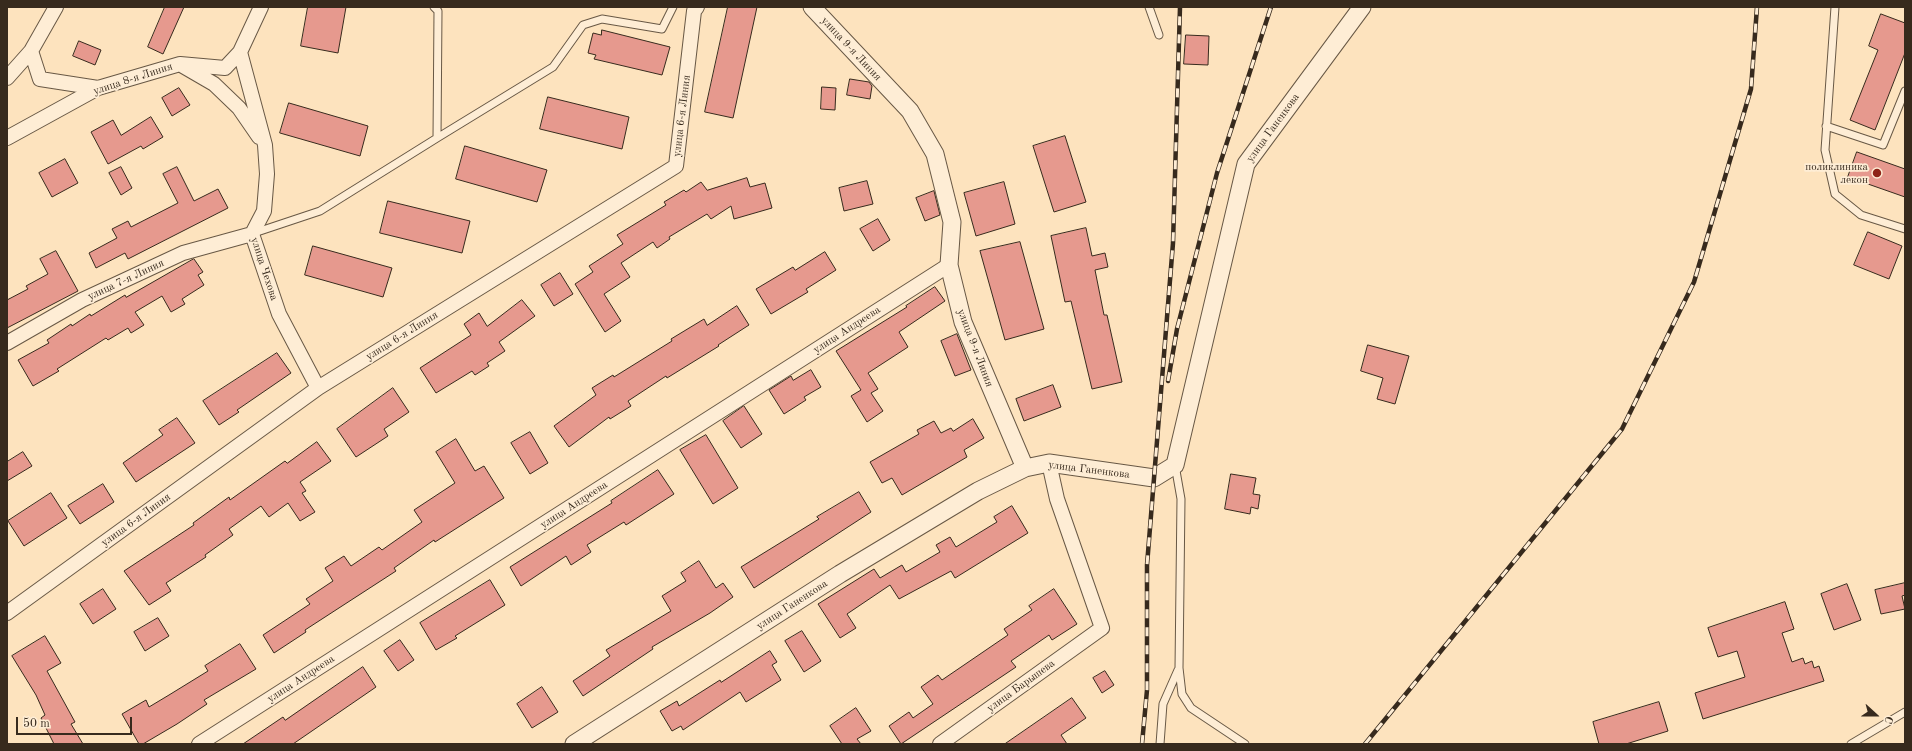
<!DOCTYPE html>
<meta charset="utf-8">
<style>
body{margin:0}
#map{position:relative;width:1912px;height:751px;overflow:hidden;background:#fde3be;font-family:"Old Standard TT",serif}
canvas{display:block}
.frame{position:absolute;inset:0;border:8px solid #372a1d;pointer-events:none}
.north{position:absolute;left:1856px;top:695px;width:40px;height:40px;-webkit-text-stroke:3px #feedd5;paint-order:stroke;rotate:111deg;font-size:11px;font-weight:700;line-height:16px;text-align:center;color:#372a1d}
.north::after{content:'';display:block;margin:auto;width:14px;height:18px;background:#372a1d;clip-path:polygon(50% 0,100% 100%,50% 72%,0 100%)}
.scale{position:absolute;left:16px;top:717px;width:116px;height:18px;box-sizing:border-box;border:2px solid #372a1d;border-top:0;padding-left:5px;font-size:12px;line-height:14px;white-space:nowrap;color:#372a1d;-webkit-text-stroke:3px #feedd5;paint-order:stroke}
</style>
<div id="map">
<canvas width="1912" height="751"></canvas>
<div class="frame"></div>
<div class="north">С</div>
<div class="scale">50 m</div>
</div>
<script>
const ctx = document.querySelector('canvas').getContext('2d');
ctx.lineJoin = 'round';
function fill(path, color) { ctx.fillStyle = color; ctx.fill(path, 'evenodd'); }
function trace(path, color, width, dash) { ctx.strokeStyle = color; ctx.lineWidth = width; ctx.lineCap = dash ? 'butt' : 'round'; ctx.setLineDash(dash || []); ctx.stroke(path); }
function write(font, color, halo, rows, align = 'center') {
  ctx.font = font + ' "Old Standard TT",serif'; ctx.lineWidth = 3.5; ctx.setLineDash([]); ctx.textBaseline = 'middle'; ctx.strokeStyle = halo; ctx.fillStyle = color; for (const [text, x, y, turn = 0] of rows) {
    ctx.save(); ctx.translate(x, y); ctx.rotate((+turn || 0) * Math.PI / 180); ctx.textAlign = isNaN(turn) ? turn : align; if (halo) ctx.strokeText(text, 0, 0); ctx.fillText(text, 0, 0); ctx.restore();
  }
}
const building = new Path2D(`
 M165 7H184L163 54 148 47Z
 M308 7H346L338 53 301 46Z
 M728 7H757L733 118 705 112Z
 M1881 14 1905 23V53L1875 130 1850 120 1878 50 1869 46Z
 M602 30 670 47 662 75 594 59 596 55 588 53 593 33 601 35Z
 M1186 35 1209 36 1208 65 1184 64Z
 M79 41 101 50 95 65 73 56Z
 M850 79 869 82 872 86 870 99 847 95Z
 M822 87 836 88 835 110 821 109Z
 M179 88 190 105 172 116 162 98Z
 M548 97 629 117 622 149 540 129Z
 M289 103 368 126 360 156 280 133Z
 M151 117 163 137 143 149 141 146 108 164 91 132 113 120 121 135Z
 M1065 136 1086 202 1054 212 1033 146Z
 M465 146 547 170 537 202 456 179Z
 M1857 152 1905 169V197L1848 177Z
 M65 159 78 183 52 197 39 173Z
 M121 167 132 188 121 195 109 173Z
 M177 167 194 201 218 189 228 208 128 259 125 253 96 268 89 253 117 238 112 229 128 221 131 227 178 203 163 174Z
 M747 178 750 187 765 183 772 208 734 219 731 206 711 219 707 214 669 237 670 239 657 248 653 242 621 263 630 277 604 294 621 321 605 332 575 284 593 272 589 266 623 244 617 235 666 205 664 202 684 190 686 192 701 182 707 190Z
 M867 181 873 204 844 211 839 188Z
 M1004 182 1015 224 976 236 964 193Z
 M934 191 940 215 925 221 916 198Z
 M388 201 470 221 462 253 380 233Z
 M878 219 890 240 873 251 860 229Z
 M1086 228 1092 256 1105 253 1108 267 1095 270 1104 315H1107L1122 382 1092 389 1071 301 1065 302 1051 236Z
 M1868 232 1902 246 1889 279 1854 265Z
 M1020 242 1044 329 1005 340 980 251Z
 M313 246 392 268 383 297 305 275Z
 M56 251 78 291 7 328V300L28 289 26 286 48 274 40 259Z
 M825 252 836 270 806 289 808 292 771 314 756 289 793 267 795 270Z
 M194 259 203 272 198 275 204 285 182 299 185 304 171 312 162 296 135 312 144 325 131 333 128 328 108 340 106 338 57 369 59 371 33 386 18 360 49 343 47 340 71 324 72 326 90 314 91 316 125 295 126 297Z
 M560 273 573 294 554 306 541 285Z
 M935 287 945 301 899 332 908 347 868 373 878 389 871 393 883 411 867 422 851 396 861 390 836 351 907 307 906 306Z
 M522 300 535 316 499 342 505 351 487 363 489 366 475 375 472 371 436 393 420 368 471 335 464 324 479 313 487 326Z
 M737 306 749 325 718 345 719 346 667 378 666 376 628 401 631 406 610 419 609 417 569 447 554 426 596 395 592 388 613 375 614 377 672 341 671 339 704 319 707 325Z
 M957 334 971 370 955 376 941 341Z
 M1368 345 1409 356 1395 404 1377 399 1383 378 1361 371Z
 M277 353 291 373 237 410 239 412 219 425 203 401Z
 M811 370 821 387 804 397 806 400 784 414 769 390 791 376 793 380Z
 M1053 385 1061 407 1024 421 1016 399Z
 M393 388 409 412 384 429 388 436 356 457 337 429Z
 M744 406 762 434 741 448 723 421Z
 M177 418 195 443 136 482 123 463 163 435 159 430Z
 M973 419 984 438 964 450 967 457 902 495 892 478 882 483 870 462 919 434 917 430 934 421 941 433 951 428 953 431Z
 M530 432 548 463 530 474 511 443Z
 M706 435 738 488 713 504 680 450Z
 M456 439 475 471 484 466 504 498 435 542 434 540 394 568 396 571 305 630 306 632 274 653 263 635 310 604 306 599 333 581 325 568 344 556 351 566 379 547 382 550 422 522 414 510 455 483 436 452Z
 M317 442 331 461 300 482 306 491 302 493 315 512 300 521 288 503 269 517 261 506 229 529 233 535 205 555 206 557 166 583 171 591 149 605 124 571 194 525 193 523 229 497 230 500 285 461 287 463Z
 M23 452 32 466 7 481V462Z
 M658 470 674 494 626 525 624 522 587 545 591 552 571 565 566 556 521 586 510 567 612 503 611 501Z
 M1231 474 1256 478 1253 494 1260 495 1258 509 1251 507 1250 514 1225 509Z
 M103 484 114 502 80 524 68 506Z
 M859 492 871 512 754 588 741 567 819 519 817 517Z
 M51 493 67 518 24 546 8 521Z
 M1012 506 1028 533 955 578 951 571 899 599 890 585 847 614 856 628 840 638 818 604 874 569 880 578 902 565 906 572 940 552 936 545 950 537 956 547 997 522 994 517Z
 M699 561 716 588 723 583 733 597 710 613 652 647 653 649 583 696 573 681 610 656 606 650 671 611 662 596 686 581 681 573Z
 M490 580 505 605 455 636 457 638 436 650 420 623Z
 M1905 583V595L1902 596 1905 609 1881 614 1875 590Z
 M1847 584 1861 620 1834 630 1821 594Z
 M103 589 116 609 93 624 80 604Z
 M1054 589 1077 624 1052 640 1049 635 1011 661 1016 667 901 744 889 726 909 712 913 718 933 704 921 687 938 675 942 680 1008 635 1004 629 1032 610 1029 606Z
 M1785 602 1794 629 1782 633 1792 662 1803 658 1805 664 1812 661 1814 668 1819 666 1824 681 1703 719 1695 693 1745 677 1737 651 1718 657 1708 628Z
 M158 618 169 636 145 651 134 632Z
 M802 631 821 661 804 672 785 641Z
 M45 636 61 663 47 671 75 722 71 724 83 744H54L41 718 45 715 36 695 12 656Z
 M400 640 414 660 398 671 384 651Z
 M240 644 256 669 204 700 207 704 177 724 143 744H139L122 714 146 700 149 707 169 695 208 671 205 666Z
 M770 651 777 662 772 665 781 680 746 702 740 692 683 730 681 726 672 731 660 711 677 701 679 706 720 680 721 682Z
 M363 667 376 687 293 744H243L283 717 285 720Z
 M1105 671 1114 685 1102 693 1093 678Z
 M542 687 558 712 532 728 517 704Z
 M1072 698 1086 718 1061 735 1067 744H1005Z
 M1659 702 1668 731 1626 744H1599L1593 722Z
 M856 708 871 731 857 739 861 744H842L830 726Z`);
const service = new Path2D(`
 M1149 7 1159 35
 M1835 7 1825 150 1835 194 1861 215 1905 229
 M1826 126 1883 145 1905 91
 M437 138 553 67 583 25 602 19 662 29 673 7
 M254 233 320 211 437 138 438 11 434 7
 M1175 465 1181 499 1179 668 1182 694 1191 708 1245 744
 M1160 744 1163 704 1178 670
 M1851 744 1905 712`);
const minor = new Path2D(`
 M261 7 240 52 265 145 267 174 264 211 252 234 279 314 318 388
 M31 51 40 79 98 88
 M183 66 214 84 239 108 259 137
 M7 78 31 51 56 7
 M7 138 98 88 180 64 225 68 240 52
 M7 343 82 300 183 253 252 234
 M7 613 318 388 676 166 694 11 697 7
 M199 744 949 265
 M940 744 1102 628 1057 499 1049 463`);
const tertiary = new Path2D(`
 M812 7 910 111 935 154 952 222 949 265 963 322 1025 468
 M574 744 840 574 978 491 1025 468 1049 463 1154 478 1175 465 1246 164 1362 7`);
const rail = new Path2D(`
 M1168 381 1177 329 1217 173 1271 7
 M1142 744 1147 690V565L1173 243 1180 7
 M1365 744 1622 429 1694 282 1751 89 1757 7`);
const markers = [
 [1877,173,5,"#8f2418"]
];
const streetNames = [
 ["улица 9-я Линия",851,49,47],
 ["улица 8-я Линия",133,79,-18],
 ["улица 6-я Линия",682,116,-83],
 ["улица Ганенкова",1273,128,-54],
 ["улица Чехова",264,269,72],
 ["улица 7-я Линия",126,280,-25],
 ["улица Андреева",847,330,-33],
 ["улица 6-я Линия",402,336,-32],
 ["улица 9-я Линия",975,348,69],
 ["улица Ганенкова",1089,470,7],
 ["улица Андреева",574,505,-33],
 ["улица 6-я Линия",136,520,-36],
 ["улица Ганенкова",792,605,-33],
 ["улица Андреева",301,679,-33],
 ["улица Барышева",1021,686,-36]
];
const poiNames = [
 ["поликлиника",1868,167],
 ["лекон",1868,180]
];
fill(building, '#e6998e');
trace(building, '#372a1d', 1);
trace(service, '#685845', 9);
trace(minor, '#685845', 16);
trace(tertiary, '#685845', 19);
trace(service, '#feedd5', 7);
trace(minor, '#feedd5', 14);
trace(tertiary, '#feedd5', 17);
trace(rail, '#372a1d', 4.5);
trace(rail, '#feedd5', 3, [9]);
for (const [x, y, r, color] of markers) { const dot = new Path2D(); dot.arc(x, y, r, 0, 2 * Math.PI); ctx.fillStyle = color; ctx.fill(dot); trace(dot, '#feedd5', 1.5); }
write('11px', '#372a1d', '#feedd5', streetNames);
write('11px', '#372a1d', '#feedd5', poiNames, 'right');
</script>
